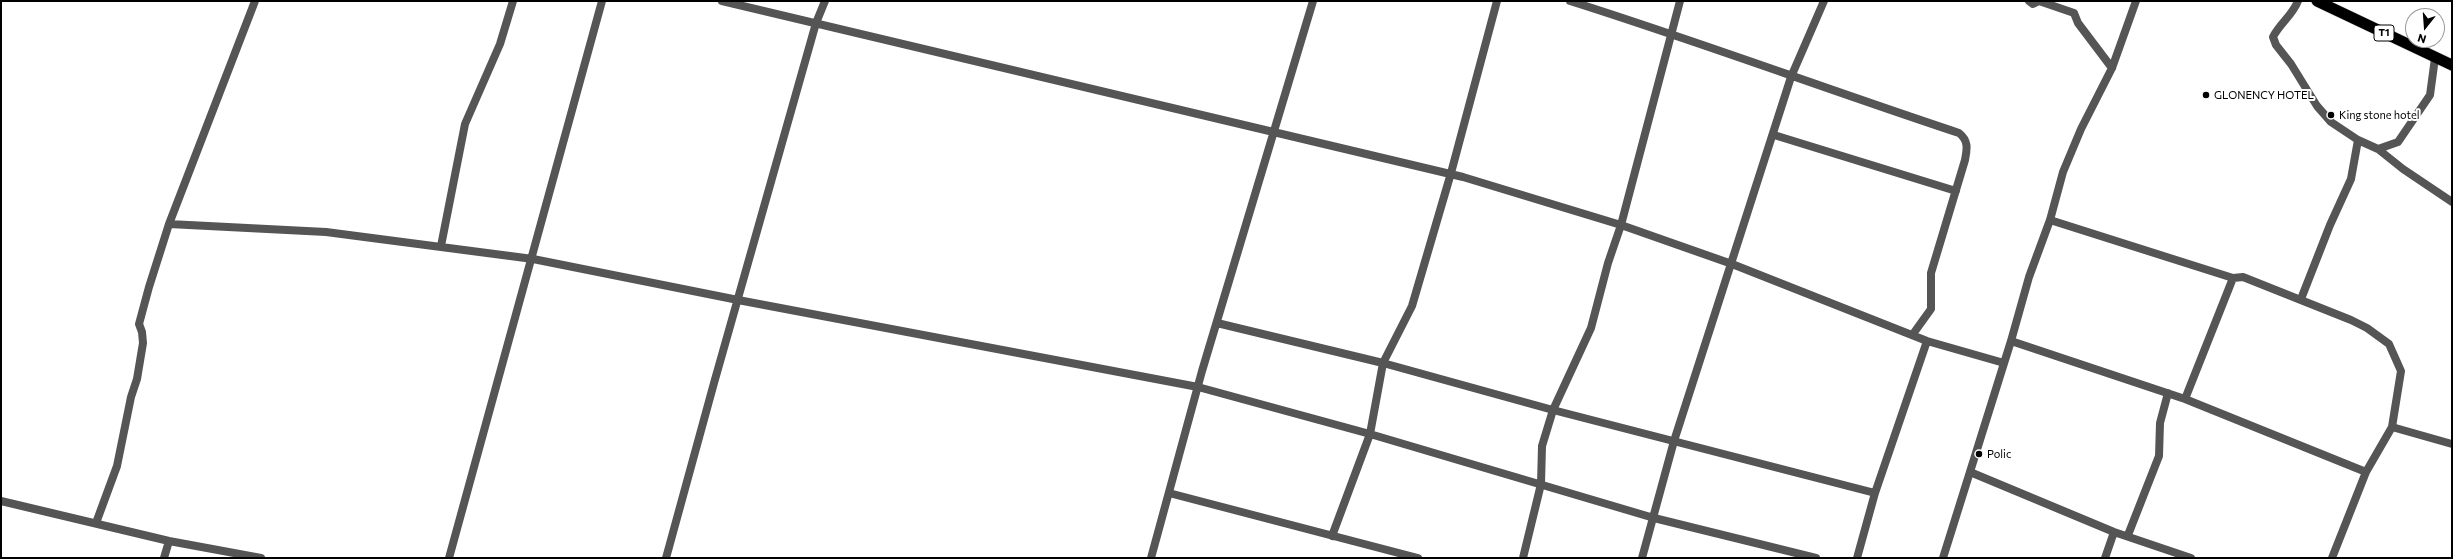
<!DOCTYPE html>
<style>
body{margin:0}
#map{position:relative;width:2453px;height:559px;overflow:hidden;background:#fff;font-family:Commissioner,sans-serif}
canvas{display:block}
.frame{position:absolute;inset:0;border:2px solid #000;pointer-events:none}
.north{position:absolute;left:2405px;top:8px;width:40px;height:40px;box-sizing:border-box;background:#fff;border:1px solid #999;border-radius:50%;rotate:197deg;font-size:11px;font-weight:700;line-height:16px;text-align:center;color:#000}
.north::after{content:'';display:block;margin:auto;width:14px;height:18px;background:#000;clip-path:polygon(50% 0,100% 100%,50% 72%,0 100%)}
</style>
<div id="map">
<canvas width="2453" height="559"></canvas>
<div class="frame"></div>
<div class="north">N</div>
</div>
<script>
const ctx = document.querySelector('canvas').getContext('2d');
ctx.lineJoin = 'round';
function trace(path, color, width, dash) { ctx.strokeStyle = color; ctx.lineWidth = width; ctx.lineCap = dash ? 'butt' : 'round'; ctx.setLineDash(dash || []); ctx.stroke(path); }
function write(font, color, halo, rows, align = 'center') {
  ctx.font = font + ' Commissioner,sans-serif'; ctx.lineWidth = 4; ctx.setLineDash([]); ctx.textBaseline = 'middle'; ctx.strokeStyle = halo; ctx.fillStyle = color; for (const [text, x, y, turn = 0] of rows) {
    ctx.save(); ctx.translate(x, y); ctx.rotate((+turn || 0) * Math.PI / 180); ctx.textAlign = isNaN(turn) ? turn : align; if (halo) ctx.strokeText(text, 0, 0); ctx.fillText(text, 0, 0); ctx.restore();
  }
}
const minor = new Path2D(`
 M722 1 1463 177 1621 225 1732 264 1927 341 2004 363
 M1570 1C1700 42 1829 90 1959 133 1969 141 1967 149 1965 160L1931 273V309L1913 334
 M2029 1 2033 4 2039 1 2074 13 2078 23 2112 68
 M2298 1C2292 16 2280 23 2273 37L2276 45 2291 64 2317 106 2331 122 2358 140 2378 149 2398 142 2430 95 2435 58
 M1774 135 1956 191
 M2378 149 2403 169 2452 202
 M2050 220 2233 278 2243 277 2351 320 2367 328 2389 344 2401 371 2392 427 2366 472 2332 558
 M169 224 326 232 533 259 738 300 1198 387 1370 434 1654 518 1816 558
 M441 246 465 124 500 44 513 1
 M2301 299 2330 225 2351 179 2358 140
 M1217 323 1383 363 1553 410 1875 493
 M2011 341 2185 399 2366 472
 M2185 399 2233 278
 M2392 427 2452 444
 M1970 472 2114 532 2191 558
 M1169 493 1418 558
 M1 501 169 541 261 558
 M96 523 117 466 131 397 137 379 143 343 142 332 139 324 149 287 169 224 255 1
 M2128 535 2159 456 2160 423 2168 393
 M1332 536 1370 434 1383 363 1412 306 1451 173 1497 1
 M164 558 169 541
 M449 558 602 1
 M666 558 714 383 816 23 825 1
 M1151 558 1202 371 1313 1
 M1523 558 1541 484 1542 446 1553 410 1591 328 1608 263 1621 225 1680 1
 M1642 558 1674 441 1791 77 1824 1
 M1857 558 1875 493 1927 341
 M1943 558 2011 341 2029 277 2050 220 2063 172 2081 129 2112 68 2136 1
 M2105 558 2114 532`);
const trunk = new Path2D(`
 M2317 1 2452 65`);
const markers = [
 [2206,95,4,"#000"],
 [2331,115,4,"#000"],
 [1979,454,4,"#000"]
];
const shields = [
 [2384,33,20]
];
const shieldNames = [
 ["T1",2384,33]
];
const poiNames = [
 ["GLONENCY HOTEL",2214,95],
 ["King stone hotel",2339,115],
 ["Polic",1987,454]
];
trace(trunk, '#dbdbdb', 12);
trace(minor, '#555', 8);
trace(trunk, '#000', 11);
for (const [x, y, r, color] of markers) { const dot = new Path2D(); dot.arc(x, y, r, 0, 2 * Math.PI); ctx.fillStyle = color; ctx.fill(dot); trace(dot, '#fff', 1.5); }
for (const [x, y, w] of shields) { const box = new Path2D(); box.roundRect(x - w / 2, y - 8, w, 16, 3); ctx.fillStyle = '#fff'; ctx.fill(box); trace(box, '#000', 1); }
write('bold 10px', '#000', null, shieldNames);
write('11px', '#000', '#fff', poiNames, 'left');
</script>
